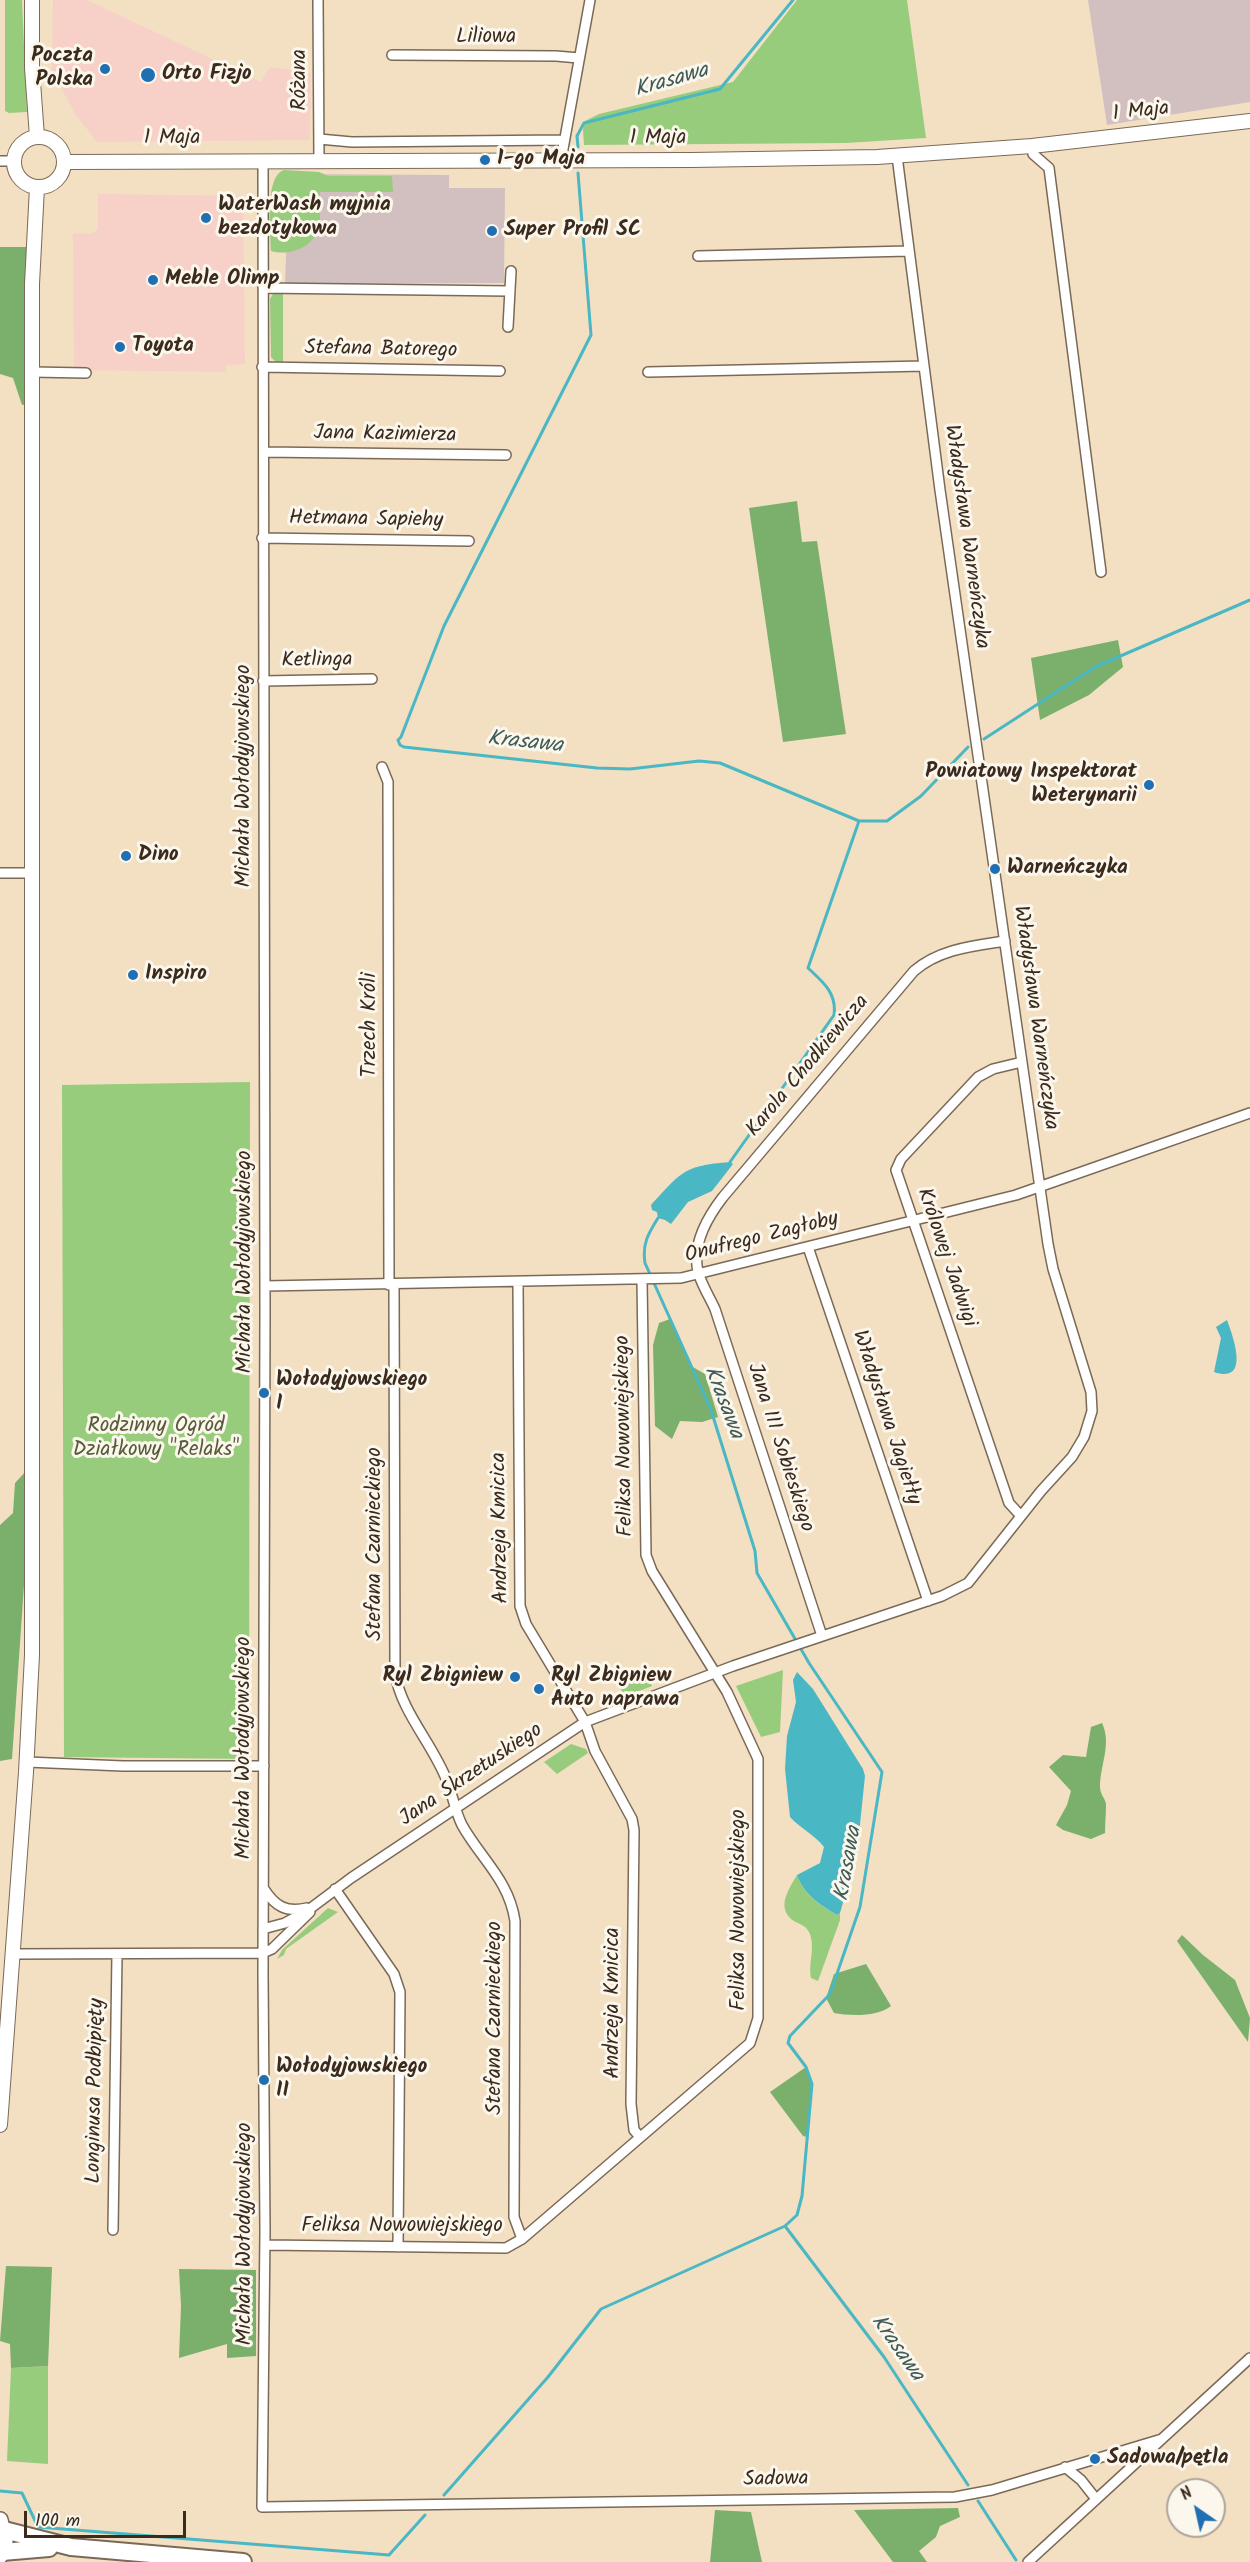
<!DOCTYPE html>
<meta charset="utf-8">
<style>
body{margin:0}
#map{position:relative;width:1250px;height:2562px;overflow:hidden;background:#f3dfc2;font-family:Kalam,sans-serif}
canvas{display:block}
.north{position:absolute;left:1166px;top:2478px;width:60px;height:60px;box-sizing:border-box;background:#fbf7ec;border:2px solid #aea59a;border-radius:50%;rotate:326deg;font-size:16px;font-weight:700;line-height:24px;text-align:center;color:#3b2a1e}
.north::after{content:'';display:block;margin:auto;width:21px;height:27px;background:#1f6fb2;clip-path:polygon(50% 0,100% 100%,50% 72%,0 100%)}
.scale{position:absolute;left:24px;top:2511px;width:162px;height:27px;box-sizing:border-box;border:3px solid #3b2a1e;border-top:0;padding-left:8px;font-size:18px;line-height:21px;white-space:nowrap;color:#3b2a1e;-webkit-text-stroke:4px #fbf7ec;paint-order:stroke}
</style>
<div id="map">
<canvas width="1250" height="2562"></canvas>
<div class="north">N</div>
<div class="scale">100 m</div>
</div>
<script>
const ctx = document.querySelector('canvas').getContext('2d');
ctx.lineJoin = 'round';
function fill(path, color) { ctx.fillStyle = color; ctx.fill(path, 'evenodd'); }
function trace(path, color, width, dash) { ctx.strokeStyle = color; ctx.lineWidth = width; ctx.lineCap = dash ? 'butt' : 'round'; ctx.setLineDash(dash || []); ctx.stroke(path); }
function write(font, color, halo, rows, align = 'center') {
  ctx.font = font + ' Kalam,sans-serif'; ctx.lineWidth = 6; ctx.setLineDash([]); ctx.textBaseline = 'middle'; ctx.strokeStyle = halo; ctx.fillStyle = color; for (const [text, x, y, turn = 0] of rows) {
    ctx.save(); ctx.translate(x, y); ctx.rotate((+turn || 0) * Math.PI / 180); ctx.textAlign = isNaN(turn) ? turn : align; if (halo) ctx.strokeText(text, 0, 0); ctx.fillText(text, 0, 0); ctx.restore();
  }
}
const built = new Path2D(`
 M53 0H87L261 82 270 67 311 73 310 140 97 142 75 114 52 70Z
 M98 194 243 196 245 364 226 365V372L74 370 73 234 93 233 98 229Z`);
const industrial = new Path2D(`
 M1088 0H1250V102L1107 125Z
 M289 174 449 175V188H505L504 283 285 284Z`);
const green = new Path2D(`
 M5 0H22L27 112 9 113 5 111Z
 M797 0H907L926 138 846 143 584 145 583 130 585 121 599 114 733 82Z
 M284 170 319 172 328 176H392L393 192H320C319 203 322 219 318 230 311 249 288 256 271 251 271 233 264 176 284 170Z
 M278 292H283V363H277L271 357 270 299 273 294Z
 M250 1082 249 1759 64 1757 62 1085Z
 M783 1670 780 1732 761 1737 736 1686Z
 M648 1675 652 1686 624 1697 619 1684Z
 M571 1744 586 1749 588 1753 557 1774 544 1762Z
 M797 1875C804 1895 819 1905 837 1915L840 1913V1920L818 1981 811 1978C808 1963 816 1947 809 1932 804 1923 796 1924 790 1918 777 1905 790 1887 797 1875Z
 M328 1908 338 1912 286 1949 284 1955 277 1959 282 1950Z
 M48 2366V2464L7 2461 11 2368Z`);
const forest = new Path2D(`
 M0 247H27V404L22 405 13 378 0 374Z
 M797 501 802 542 817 541 846 734 783 742 749 508Z
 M1118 640 1123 667 1089 695 1040 720 1031 658Z
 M670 1319 691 1366 705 1374 718 1417 702 1422 680 1421 672 1439 655 1426 653 1345 659 1323Z
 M27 1470 28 1527 12 1759 0 1761V1525L13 1513 15 1483Z
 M1102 1723C1112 1744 1100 1765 1100 1787 1100 1794 1105 1798 1106 1804 1106 1814 1105 1823 1105 1833L1091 1839 1063 1830 1056 1825 1067 1805 1071 1791 1049 1767 1063 1755 1086 1757 1091 1727Z
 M1182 1935 1203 1955 1235 1980 1250 2018 1248 2042 1177 1941Z
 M866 1964 891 2006C878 2017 850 2016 834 2013L826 1998 834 1974Z
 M806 2067 812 2084 807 2137 803 2136 770 2092Z
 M6 2266 52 2267 48 2366 11 2368 10 2344 0 2341Z
 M179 2269 256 2270V2356L227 2358V2344L179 2358 181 2306Z
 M958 2508 960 2517 940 2526 936 2537 919 2551 927 2562H893L854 2510Z
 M715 2510 751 2512 762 2562H710Z`);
const water = new Path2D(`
 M730 1162 733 1164 712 1191 688 1202 671 1224 665 1220 658 1218 657 1212 652 1210 651 1205C683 1171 683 1166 730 1162Z
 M1227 1320C1234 1339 1250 1384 1214 1372L1221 1338 1216 1327Z
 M797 1672 813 1689 863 1769 865 1776 857 1853 840 1913 837 1915C820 1905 804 1895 797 1875L820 1863 824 1847C815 1835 801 1829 790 1817L785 1769 787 1736 796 1702 793 1680Z`);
const stream = new Path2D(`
 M578 147 577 136 584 123 720 89 793 0
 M578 173 591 335 444 626 401 737 398 740 400 745 404 747 597 768 630 769 699 761 720 763 859 821 808 968C823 982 837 993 834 1015L730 1162
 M984 739 1095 667 1250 600
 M859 821H887L921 796 968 747
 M785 2226 884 2357 968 2485
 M0 2491 22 2493 38 2527 389 2555 425 2515
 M444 2495 548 2377 601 2309 785 2226 797 2215 802 2196 812 2084 806 2067 788 2043 790 2036 830 1994 860 1907 882 1772 809 1663 757 1573 755 1551 711 1410 645 1263C642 1244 648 1234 658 1218
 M978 2501 1016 2560`);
const minor = new Path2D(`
 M318 0 319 160
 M392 55 556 56 579 58
 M319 139 352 142 564 140
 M1032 146 1033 154 1049 168 1101 572
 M561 160 590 0
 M0 161H14
 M263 161 265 1310 263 1974 265 2231 262 2507 955 2497 992 2490 1162 2439
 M698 256 909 251
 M263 288 509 291
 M508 327 511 271
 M262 367 500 371
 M32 372 86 373
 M648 372 924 366
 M264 452 506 455
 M262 538 469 541
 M263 681 372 679
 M382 767 388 782 389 1285
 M0 873H32
 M808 1247 928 1601
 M518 1282 520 1606 526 1624 585 1722 595 1751 632 1819 634 1830 631 2104 634 2130 640 2137
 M394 1285 395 1673C401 1712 433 1744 447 1781 453 1796 455 1811 462 1825 481 1859 509 1880 515 1921L514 2217 522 2239
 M265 1286 681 1278 1016 1195 1250 1113
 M1021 1516 1009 1503 896 1170 901 1159 978 1077 993 1069 1022 1062
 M822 1636 715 1309C710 1298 703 1287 699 1275 690 1247 706 1219 723 1197L914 971C939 949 973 946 1005 941
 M27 1762 123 1766H264
 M264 1889C275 1906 286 1913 307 1908
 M335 1889 394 1974 400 1992 398 2247
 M263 1929 285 1923 307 1911 351 1878 585 1722 733 1666 942 1596 968 1583 1041 1491 1072 1457 1084 1437 1092 1411 1091 1392 1053 1269 1048 1244 940 490 897 156
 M13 1954 263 1953 272 1949 310 1912
 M113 2230 117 1954
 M265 2245 506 2248 522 2239 750 2043 758 2018V1759L727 1692 652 1571 646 1555 642 1280
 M1065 2467 1081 2480 1096 2499
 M1028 2562 1250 2358`);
const secondary = new Path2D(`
 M32 0V68L37 137
 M14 162a25 25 0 1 1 50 0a25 25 0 1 1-50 0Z
 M65 162 691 160 877 157 1032 146 1250 121
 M0 2125 26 1772 32 1655V284L37 187`);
const primary = new Path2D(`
 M0 2520 5 2541 0 2556`);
const motorway = new Path2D(`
 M4 2530 71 2547 243 2562
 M2 2552 49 2548`);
const markers = [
 [105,69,6,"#1f6fb2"],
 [148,75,8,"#1f6fb2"],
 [485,160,6,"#1f6fb2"],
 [206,218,6,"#1f6fb2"],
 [492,231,6,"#1f6fb2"],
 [153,280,6,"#1f6fb2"],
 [120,347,6,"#1f6fb2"],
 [1149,785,6,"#1f6fb2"],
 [126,856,6,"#1f6fb2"],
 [995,869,6,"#1f6fb2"],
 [133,975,6,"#1f6fb2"],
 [264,1393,6,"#1f6fb2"],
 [515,1677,6,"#1f6fb2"],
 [539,1689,6,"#1f6fb2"],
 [264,2080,6,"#1f6fb2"],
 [1095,2459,6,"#1f6fb2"]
];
const streetNames = [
 ["Liliowa",486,38],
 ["Różana",301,80,-90],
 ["1 Maja",1141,113,-6],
 ["1 Maja",172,139],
 ["1 Maja",658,139],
 ["Stefana Batorego",381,351,1],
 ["Jana Kazimierza",385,436,1],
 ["Hetmana Sapiehy",366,521,1],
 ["Władysława Warneńczyka",965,537,82],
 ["Ketlinga",317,662,-1],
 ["Michała Wołodyjowskiego",245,776,-90],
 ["Władysława Warneńczyka",1034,1018,82],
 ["Trzech Króli",371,1025,-90],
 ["Karola Chodkiewicza",809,1067,-50],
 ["Onufrego Zagłoby",762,1239,-14],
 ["Królowej Jadwigi",945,1258,71],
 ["Michała Wołodyjowskiego",246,1262,-90],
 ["Władysława Jagiełły",885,1418,72],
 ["Feliksa Nowowiejskiego",626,1436,-91],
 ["Jana III Sobieskiego",779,1448,72],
 ["Andrzeja Kmicica",502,1528,-91],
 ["Stefana Czarnieckiego",376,1544,-90],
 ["Michała Wołodyjowskiego",245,1748,-90],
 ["Jana Skrzetuskiego",472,1776,-34],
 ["Feliksa Nowowiejskiego",740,1910,-90],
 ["Andrzeja Kmicica",614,2003,-90],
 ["Stefana Czarnieckiego",496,2018,-90],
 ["Longinusa Podbipięty",97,2091,-89],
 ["Feliksa Nowowiejskiego",402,2227],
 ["Michała Wołodyjowskiego",246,2234,-90],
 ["Sadowa",776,2481,-1]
];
const poiNames = [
 ["Poczta",93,57,"right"],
 ["Polska",93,81,"right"],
 ["Orto Fizjo",162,75],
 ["1-go Maja",497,160],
 ["WaterWash myjnia",218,206],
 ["bezdotykowa",218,230],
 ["Super Profil SC",504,231],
 ["Meble Olimp",165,280],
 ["Toyota",132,347],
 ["Powiatowy Inspektorat",1137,773,"right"],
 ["Weterynarii",1137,797,"right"],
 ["Dino",138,856],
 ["Warneńczyka",1007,869],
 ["Inspiro",145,975],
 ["Wołodyjowskiego",276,1381],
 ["I",276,1405],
 ["Ryl Zbigniew",503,1677,"right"],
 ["Ryl Zbigniew",551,1677],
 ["Auto naprawa",551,1701],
 ["Wołodyjowskiego",276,2068],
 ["II",276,2092],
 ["Sadowa/pętla",1107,2459]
];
const parkNames = [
 ["Rodzinny Ogród",156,1427],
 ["Działkowy \"Relaks\"",156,1451]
];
const waterNames = [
 ["Krasawa",672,82,-16],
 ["Krasawa",525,744,6],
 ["Krasawa",722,1403,69],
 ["Krasawa",850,1864,-80],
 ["Krasawa",896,2349,55]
];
fill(built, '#f7d1c7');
fill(industrial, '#d2bfc0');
fill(green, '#98cc7d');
fill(forest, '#7ab06c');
fill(water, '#49b7c4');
trace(stream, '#49b7c4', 3);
trace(minor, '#7b6957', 12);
trace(secondary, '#7b6957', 16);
trace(primary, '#7b6957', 18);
trace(motorway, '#7b6957', 20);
trace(minor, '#fff', 9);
trace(secondary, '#fff', 14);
trace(primary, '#fff', 15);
trace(motorway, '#fff', 16);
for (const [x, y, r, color] of markers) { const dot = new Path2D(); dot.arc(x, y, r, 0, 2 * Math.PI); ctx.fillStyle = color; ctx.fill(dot); trace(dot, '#fbf7ec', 2); }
write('21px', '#3b2a1e', '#fbf7ec', streetNames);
write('bold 21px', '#3b2a1e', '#fbf7ec', poiNames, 'left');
write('21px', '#575b3a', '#fbf7ec', parkNames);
write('italic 22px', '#405b58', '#fbf7ec', waterNames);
</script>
